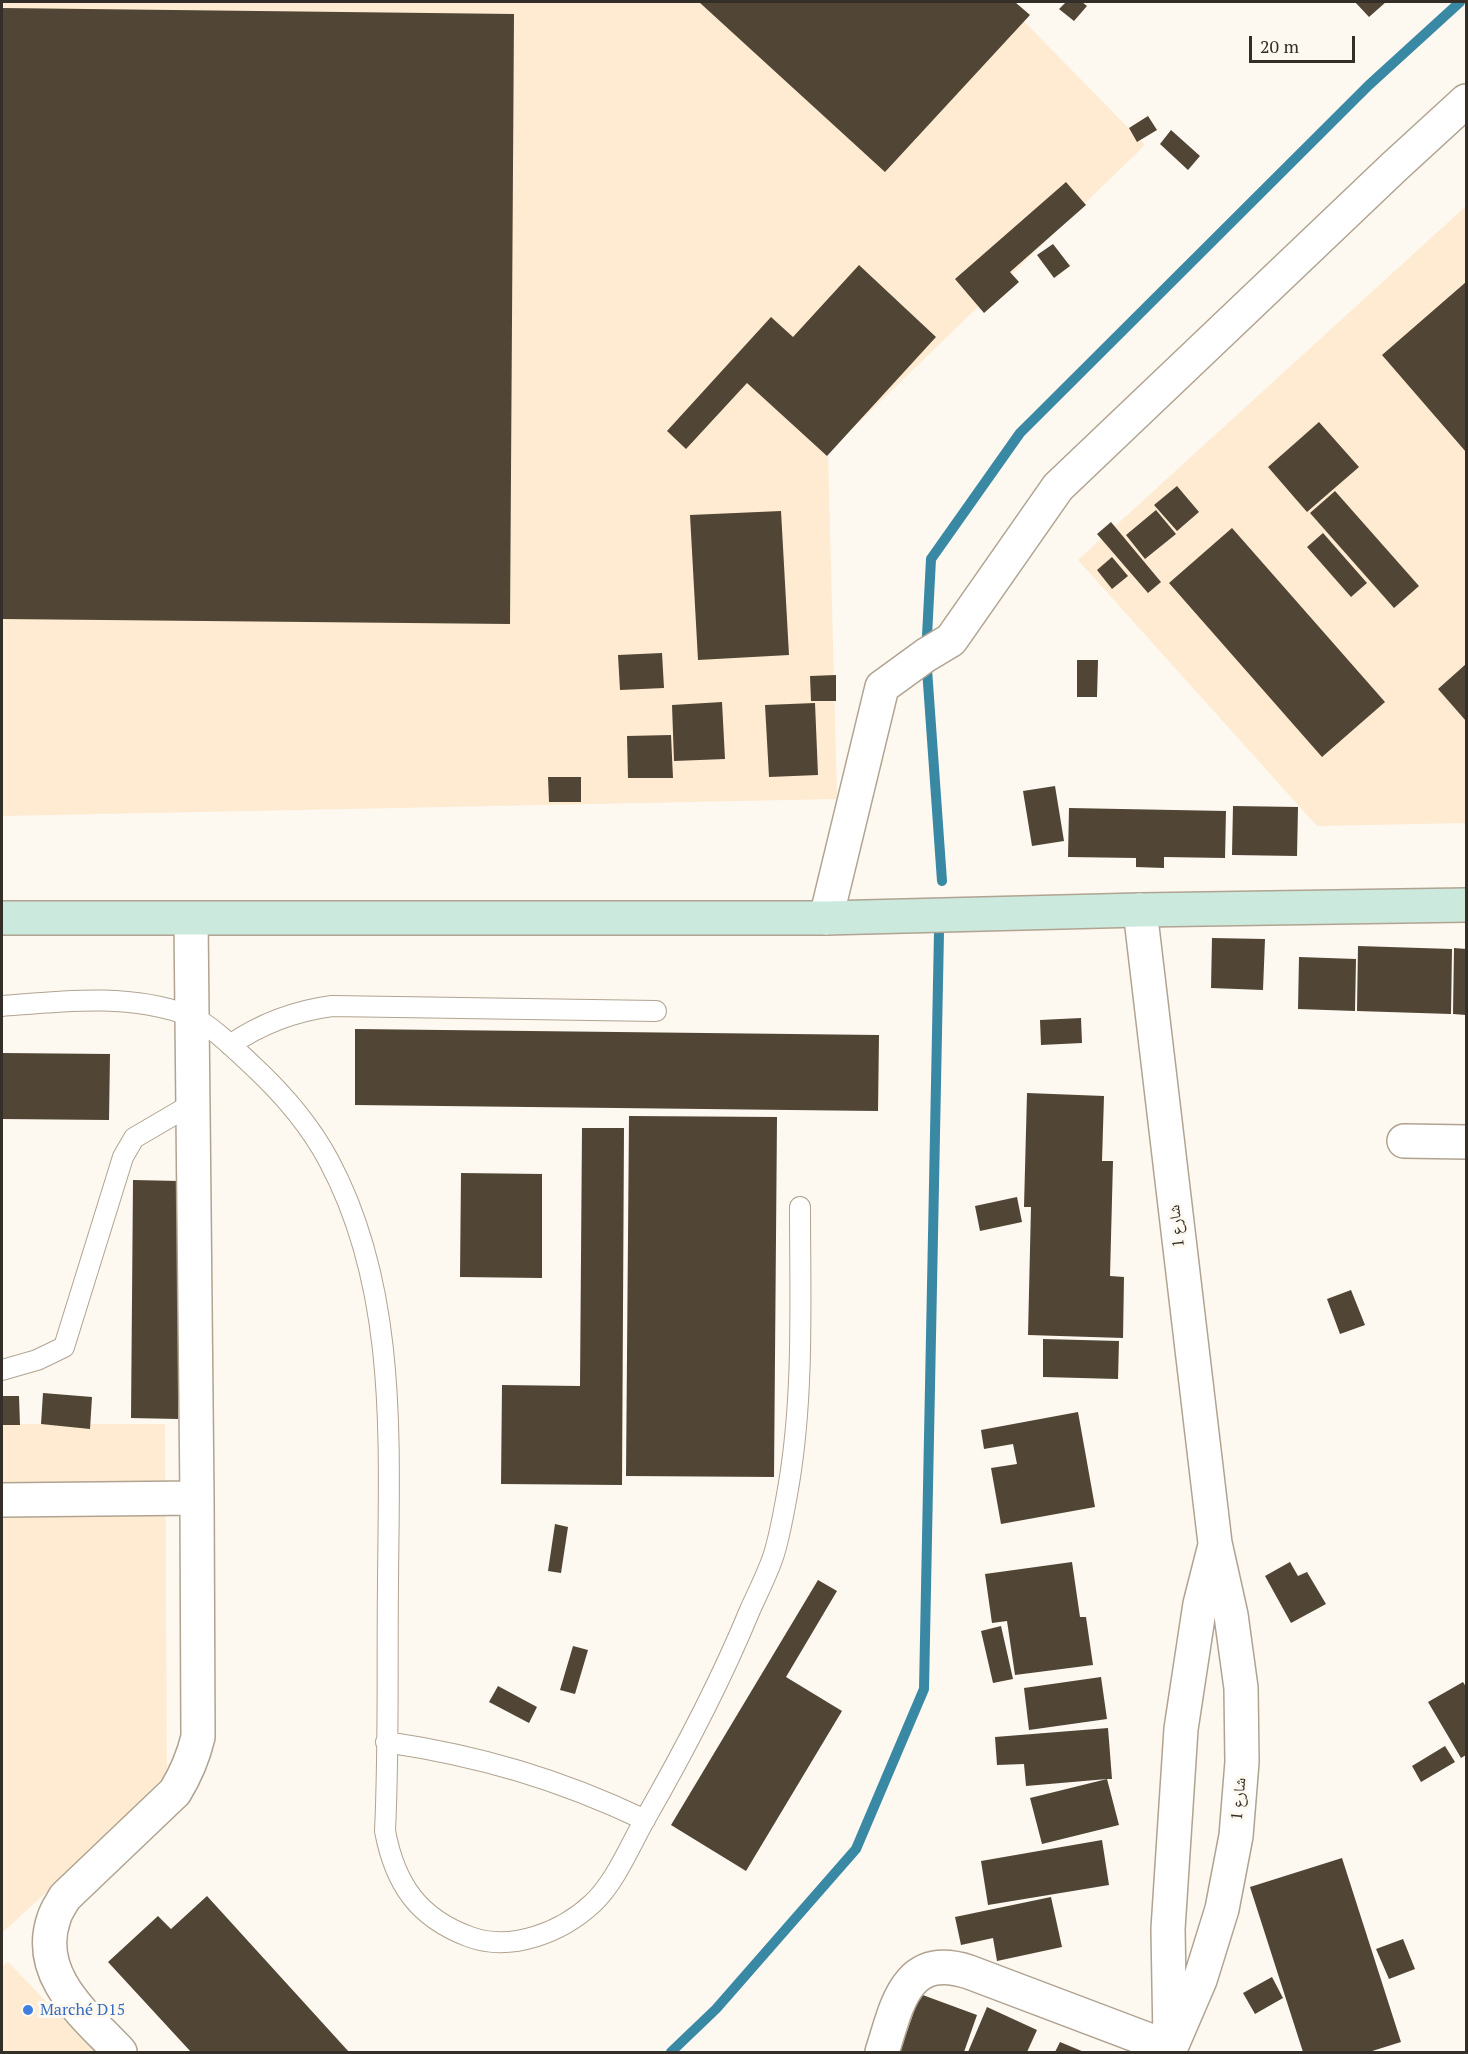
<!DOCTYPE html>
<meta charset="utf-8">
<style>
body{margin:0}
#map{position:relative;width:1468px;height:2054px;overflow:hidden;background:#fdf8f0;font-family:"PT Serif",serif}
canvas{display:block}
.frame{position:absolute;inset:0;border:3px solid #332e27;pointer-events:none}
.scale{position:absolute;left:1249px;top:36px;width:106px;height:27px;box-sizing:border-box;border:3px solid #332e27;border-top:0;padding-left:8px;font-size:18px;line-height:21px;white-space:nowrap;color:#332e27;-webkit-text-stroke:4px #fdf8f0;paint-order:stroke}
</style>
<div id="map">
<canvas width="1468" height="2054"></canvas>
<div class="frame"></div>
<div class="scale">20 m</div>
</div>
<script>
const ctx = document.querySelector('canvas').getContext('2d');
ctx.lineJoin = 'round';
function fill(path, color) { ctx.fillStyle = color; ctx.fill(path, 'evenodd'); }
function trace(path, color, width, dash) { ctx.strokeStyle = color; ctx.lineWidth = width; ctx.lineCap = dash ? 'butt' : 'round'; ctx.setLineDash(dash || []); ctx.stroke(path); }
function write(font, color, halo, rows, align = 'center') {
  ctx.font = font + ' "PT Serif","Noto Naskh Arabic",serif'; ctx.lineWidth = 6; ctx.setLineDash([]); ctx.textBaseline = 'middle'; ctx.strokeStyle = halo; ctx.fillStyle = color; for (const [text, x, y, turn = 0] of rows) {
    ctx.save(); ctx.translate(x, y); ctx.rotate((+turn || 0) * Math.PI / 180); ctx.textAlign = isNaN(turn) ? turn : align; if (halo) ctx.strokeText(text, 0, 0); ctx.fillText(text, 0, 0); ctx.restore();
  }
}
const built = new Path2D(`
 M2 2H1005L1145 145 828 452 837 799 2 816Z
 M1466 206V823L1317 826 1078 560Z
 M2 1424H165L167 1774 64 1876 2 1933Z
 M8 1962 95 2052H2V1967Z`);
const stream = new Path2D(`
 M942 881 926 655 931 559 1020 433 1369 85 1460 2
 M671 2052 716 2009 856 1849 924 1689 939 932`);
const building = new Path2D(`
 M699 2H1015L1030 15 885 172Z
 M1066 2H1082L1087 6 1074 21 1059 9Z
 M1355 2H1386L1369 17Z
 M2 8 514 14 510 624 2 619Z
 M1148 116 1157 130 1137 142 1129 128Z
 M1171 130 1200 156 1188 170 1160 144Z
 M1066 182 1086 205 1010 272 1019 282 984 313 955 279Z
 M1053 244 1070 266 1054 278 1037 255Z
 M859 265 936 337 827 456 747 383 686 449 667 431 771 317 793 337Z
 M1466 282V452L1382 355Z
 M1319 422 1359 467 1307 512 1268 467Z
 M1177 486 1199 512 1177 531 1154 505Z
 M1335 491 1419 586 1394 608 1310 513Z
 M1156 510 1176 534 1145 559 1126 535Z
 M781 511 789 655 698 660 690 515Z
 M1111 522 1161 582 1148 593 1097 534Z
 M1232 528 1385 702 1322 757 1169 583Z
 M1323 533 1367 583 1351 597 1307 547Z
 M1112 557 1128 576 1112 589 1097 570Z
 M662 653 664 688 620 690 618 655Z
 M1077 660H1098L1097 697H1077Z
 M1466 664V721L1438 689Z
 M836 675V701H811L810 676Z
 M722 702 725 759 674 761 672 705Z
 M815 703 818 775 769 777 765 705Z
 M671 735 673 778H628L627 736Z
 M548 777H581V802H549Z
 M1055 786 1064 841 1032 846 1023 791Z
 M1233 806 1298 807 1297 856 1232 855Z
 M1069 808 1226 811 1225 858 1164 857V868L1136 867V858L1068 857Z
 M1212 938 1265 939 1263 990 1211 988Z
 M1358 946 1452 949 1451 1014 1357 1011Z
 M1454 948 1466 949V1015L1453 1014Z
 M1299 957 1356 959 1355 1011 1298 1009Z
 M1081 1018 1082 1043 1041 1045 1040 1020Z
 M355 1029 879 1035 878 1111 355 1105Z
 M2 1053 110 1054 109 1120 2 1119Z
 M1027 1093 1104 1096 1102 1161H1113L1110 1276 1124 1277 1123 1338 1028 1335 1031 1207H1024Z
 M629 1116 777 1117 774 1477 626 1476Z
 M582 1128H624L622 1485 501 1484 502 1385 580 1386Z
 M461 1173 542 1174V1278L460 1277Z
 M133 1180 179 1181 178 1419 131 1418Z
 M1017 1197 1022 1222 980 1231 975 1206Z
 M1351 1290 1365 1325 1340 1334 1327 1299Z
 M1043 1339 1119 1341 1118 1379 1043 1377Z
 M43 1393 92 1397 90 1429 41 1424Z
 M2 1396H19L20 1425H2Z
 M1078 1412 1095 1507 1001 1524 991 1468 1017 1464 1013 1444 984 1449 981 1430Z
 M555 1524 568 1527 561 1573 548 1571Z
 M1072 1562 1080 1617H1086L1093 1665 1015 1675 1007 1621 992 1623 985 1574Z
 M1290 1562 1298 1576 1307 1572 1326 1604 1291 1623 1265 1576Z
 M818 1580 837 1591 786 1677 842 1711 746 1871 671 1825Z
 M1001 1626 1013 1679 993 1683 981 1631Z
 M573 1646 588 1650 575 1694 560 1690Z
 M1101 1677 1107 1719 1029 1730 1024 1688Z
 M1463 1682 1466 1687V1755L1461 1758 1428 1702Z
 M498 1686 537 1707 529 1723 489 1702Z
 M1108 1728 1112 1779H1107L1119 1825 1042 1844 1030 1798 1107 1779 1026 1786 1024 1764 997 1765 995 1737Z
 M1445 1746 1455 1762 1421 1782 1412 1766Z
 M1102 1840 1109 1885 988 1905 981 1861Z
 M1342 1858 1401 2042 1369 2052H1303L1250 1887Z
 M207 1896 349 2052H191L108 1962 158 1916 171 1929Z
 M1051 1897 1062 1947 997 1961 993 1938 961 1945 955 1917Z
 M1403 1939 1415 1969 1389 1979 1376 1949Z
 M1272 1977 1283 1998 1255 2014 1243 1993Z
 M920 1994 977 2015 964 2052H900Z
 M987 2007 1037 2030 1027 2052H968Z
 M1060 2042 1084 2052H1055Z`);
const lane = new Path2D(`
 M2 1006C64 1001 128 993 188 1015 208 1022 236 1050 252 1065 281 1092 310 1125 329 1161 398 1290 389 1442 388 1583 387 1666 389 1749 385 1831 395 1884 418 1918 470 1937 512 1952 562 1932 593 1903 615 1882 629 1848 644 1821 683 1753 720 1683 750 1610 758 1592 768 1573 774 1554 781 1531 785 1506 789 1483 804 1393 800 1298 800 1207
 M230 1045C262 1023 294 1011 332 1006L656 1011
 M2 1370 37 1360 64 1347 123 1157 134 1138 192 1104
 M386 1742C480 1756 559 1779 645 1820`);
const street = new Path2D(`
 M1140 910 1215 1543 1231 1615 1241 1688 1242 1762 1236 1836 1222 1909 1200 1980 1169 2052
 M826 918 882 687 926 655 951 640 1058 487 1394 167 1466 101
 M1404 1141 1466 1142
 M2 1500 197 1498
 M1170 2040 1168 1929 1181 1729 1200 1604 1214 1549
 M120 2052C85 2015 34 1975 54 1918 56 1911 61 1904 65 1897L175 1792C186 1774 193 1758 198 1737L197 1498 191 919
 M882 2052C897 2006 905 1951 969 1972L1170 2048`);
const secondary = new Path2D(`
 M2 918H826L1140 910 1466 905`);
const markers = [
 [28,2010,6,"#3f7fe0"]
];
const streetNames = [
 ["شارع 1",1177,1226,-97],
 ["شارع 1",1239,1799,-85]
];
const shopNames = [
 ["Marché D15",40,2010]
];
fill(built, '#feebd1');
trace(stream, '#3988a4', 10);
fill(building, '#514535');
trace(lane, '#b0a391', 22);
trace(street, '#b0a391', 36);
trace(secondary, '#b0a391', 36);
trace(lane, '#fff', 20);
trace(street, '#fff', 33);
trace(secondary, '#cce9de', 33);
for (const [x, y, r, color] of markers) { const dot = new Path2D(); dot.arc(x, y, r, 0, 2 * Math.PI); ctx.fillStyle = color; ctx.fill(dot); trace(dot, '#fdf8f0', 2); }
write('16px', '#332e27', '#fdf8f0', streetNames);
write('16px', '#366cbe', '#fdf8f0', shopNames, 'left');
</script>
